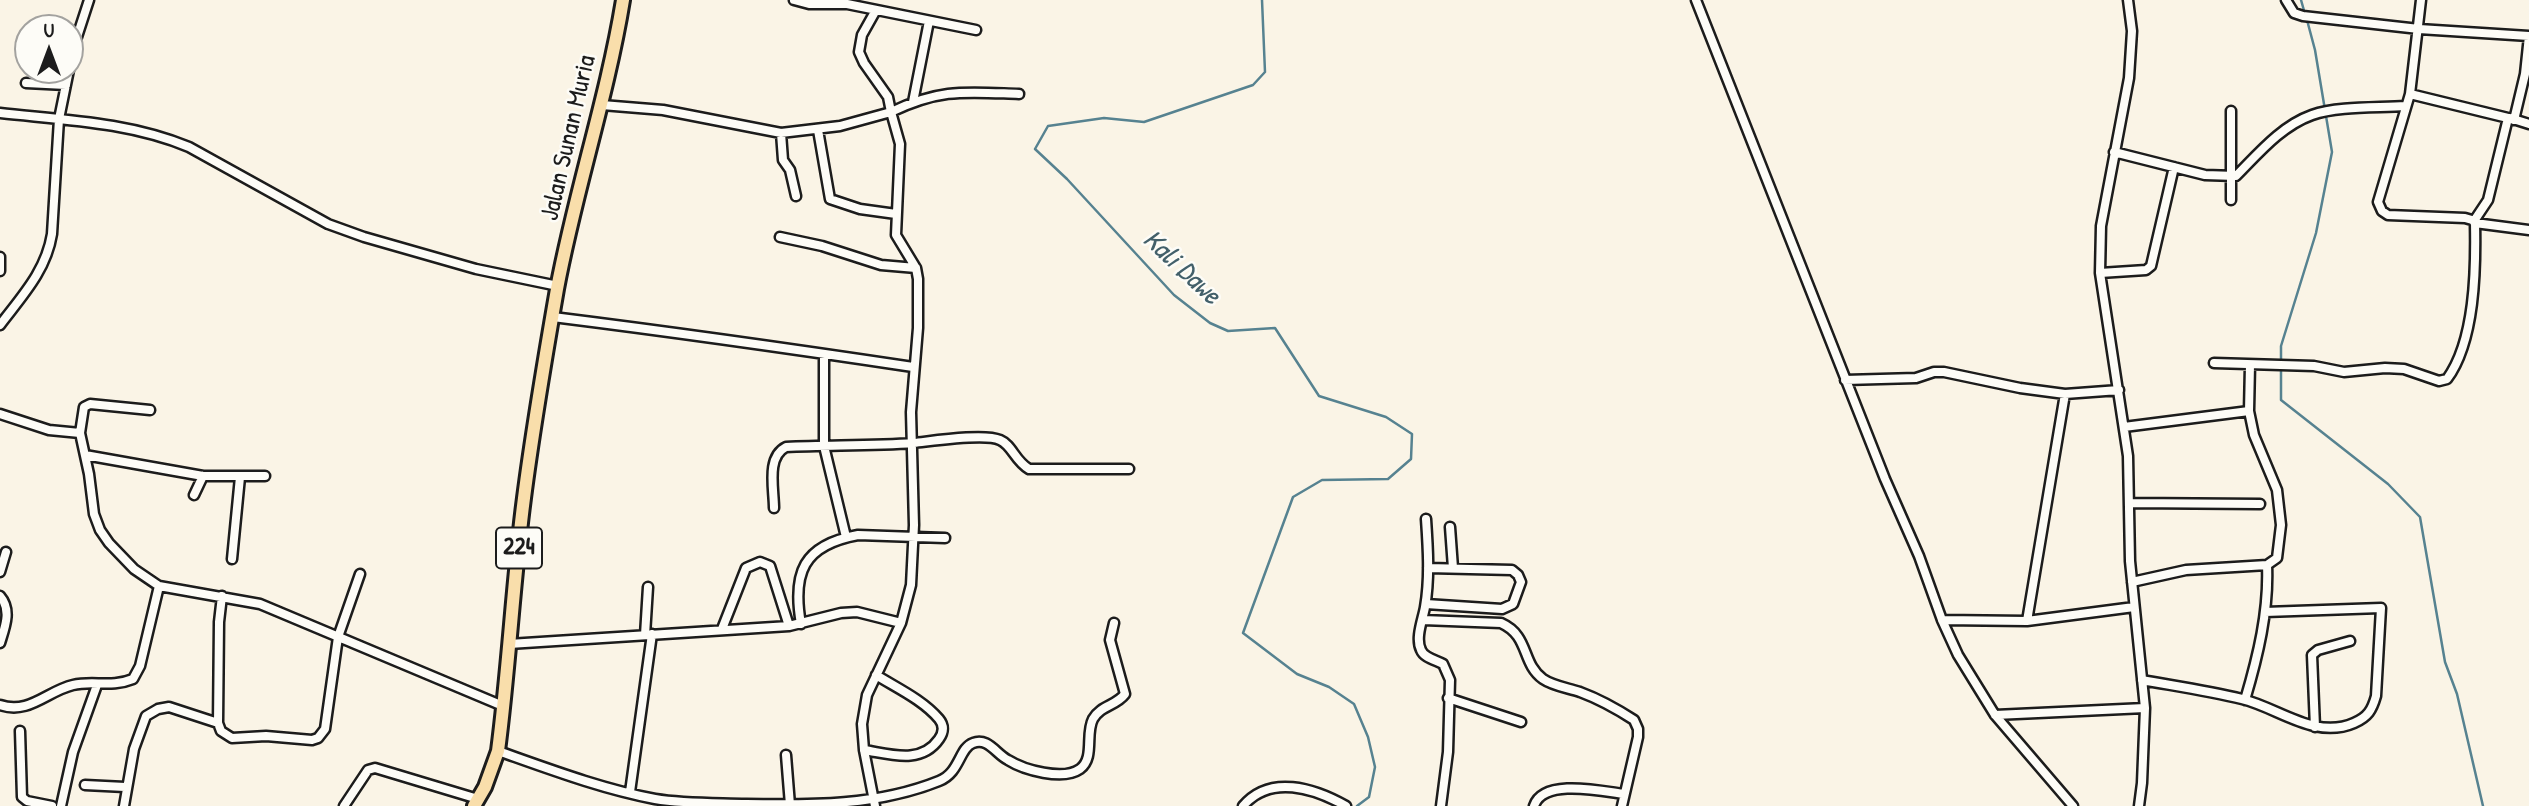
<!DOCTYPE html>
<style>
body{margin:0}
#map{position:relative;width:2529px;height:806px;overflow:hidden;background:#faf4e6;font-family:"Patrick Hand",sans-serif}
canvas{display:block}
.north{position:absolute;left:14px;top:14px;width:70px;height:70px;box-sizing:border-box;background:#fdfcf7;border:2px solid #a3a29f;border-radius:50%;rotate:0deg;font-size:19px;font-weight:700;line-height:28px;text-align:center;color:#1c1c1c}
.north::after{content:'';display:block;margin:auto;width:24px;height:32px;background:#1c1c1c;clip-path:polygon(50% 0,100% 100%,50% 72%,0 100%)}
</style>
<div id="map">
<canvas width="2529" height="806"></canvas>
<div class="north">U</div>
</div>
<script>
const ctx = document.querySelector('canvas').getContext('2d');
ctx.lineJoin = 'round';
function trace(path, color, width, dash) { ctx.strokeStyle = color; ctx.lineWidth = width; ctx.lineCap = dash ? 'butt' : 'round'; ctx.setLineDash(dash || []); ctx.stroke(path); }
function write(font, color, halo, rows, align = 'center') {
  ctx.font = font + ' "Patrick Hand",sans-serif'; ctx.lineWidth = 5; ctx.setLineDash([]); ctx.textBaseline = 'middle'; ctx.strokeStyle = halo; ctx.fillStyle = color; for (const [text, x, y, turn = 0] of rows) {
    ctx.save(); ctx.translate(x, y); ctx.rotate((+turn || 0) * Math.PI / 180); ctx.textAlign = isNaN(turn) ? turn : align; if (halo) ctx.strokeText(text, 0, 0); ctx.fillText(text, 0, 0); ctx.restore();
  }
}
const stream = new Path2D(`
 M1262 0 1265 72 1253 85 1144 122 1104 118 1048 126 1035 149 1067 179 1174 295 1210 323 1228 331 1275 328 1319 396 1386 417 1412 434 1411 459 1388 479 1322 480 1293 497 1243 633 1297 674 1329 687 1354 704 1368 737 1375 767 1369 797 1357 806
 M2301 0 2305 14
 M2307 20 2315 50 2332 152 2316 233 2281 346V400L2388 484 2420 517 2445 662 2457 694 2483 806`);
const minor = new Path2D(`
 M794 0 809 4H847L976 30
 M1696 0 1885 479 1919 556 1942 620 1958 655 1995 715 2073 806
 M2128 0 2132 31 2129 78 2101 226 2100 273 2128 456 2130 561 2145 708 2142 783 2139 806
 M2286 0 2294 13 2303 16 2419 29 2529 36
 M2421 0 2410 94 2378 202 2382 211 2388 215 2465 218 2472 220 2475 223 2529 230
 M876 10 862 35 859 52 864 63 888 97 891 112C941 88 966 92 1019 94
 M70 67 76 40 89 0
 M26 83 66 85
 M2410 94 2508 118 2488 200 2474 221
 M913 102 929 21
 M602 105 663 110 781 133 840 126 891 112 900 144 896 235 916 268 918 279V328L911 412 914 525 911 585 901 623 867 695 862 724 864 750 875 806
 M2231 111V200
 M0 113C64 120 129 122 189 147L328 224 364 237 476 269 558 286
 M2510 118 2529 124
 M2514 120 2525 74 2529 36
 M818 130 830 199 860 209 896 214
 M781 133 783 160 790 170 796 196
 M2114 152 2205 175 2236 176C2258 154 2281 126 2312 115 2338 106 2378 108 2405 106
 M780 237 822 246 881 265 916 268
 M0 257V271
 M2100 273 2146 270 2151 266 2174 167
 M553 317C673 332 793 349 913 367
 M0 325C22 296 46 271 52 234L59 119 69 70
 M824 355V446L846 537
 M2214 363 2314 366 2344 372 2385 368 2404 369 2439 381 2447 379C2475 341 2476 270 2475 223
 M1845 380 1916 378 1934 372H1944L2020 388 2065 394 2119 390
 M0 414 49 430 80 433 89 474 94 514 100 530 109 543 134 569 159 586 260 604 503 706
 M2124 427 2249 411
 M80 433 84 407 90 404 150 410
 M85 455 203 476H265
 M194 495 203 476
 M2130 503 2260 504
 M774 508C774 489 766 457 786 447 828 445 872 446 914 443 933 441 984 433 1000 440 1012 445 1015 461 1029 469H1129
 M1426 519C1428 548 1430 578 1425 607 1423 619 1415 638 1421 650 1424 658 1436 660 1443 664L1450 680 1448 752 1441 806
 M1450 527 1453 568
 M232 559 240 477
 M0 572 6 552
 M2132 582 2186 570 2267 565 2277 558 2281 525 2277 490 2254 435 2249 411 2250 365
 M0 596C12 610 5 627 0 643
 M222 596 219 622 218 723 221 731 232 738 266 736 312 740 318 738 325 729 338 637 360 574
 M1426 604 1502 609 1513 604 1521 582 1518 575 1512 570 1428 568
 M1423 620 1501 623C1530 636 1521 663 1543 679 1553 686 1568 688 1580 692 1599 699 1617 709 1634 720L1638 729V737L1622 806
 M1942 620 2027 621 2134 607
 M2027 621 2065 394
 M801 624C792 573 803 545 858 535L945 538
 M722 629 746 568 760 562 770 566 789 626
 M645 635 648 587
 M509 644 789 626 841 613 857 612 901 623
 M2142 680C2175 686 2209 691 2242 699 2279 708 2315 740 2354 723 2368 717 2372 710 2376 696L2381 608 2265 612
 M1448 698 1521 722
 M2245 700C2258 656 2269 611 2267 565
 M0 705C29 715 47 691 73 685 93 680 111 688 133 679L140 666 159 586
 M1995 715 2145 708
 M2315 727 2312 655 2318 650 2350 641
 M20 731 22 797 27 801 52 806
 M864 750C890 754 921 765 939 739 944 732 944 725 939 719 923 700 897 688 876 675
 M498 751C549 769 602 789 655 799 685 804 716 803 746 804 812 805 877 806 939 781 960 773 959 748 973 743 988 737 996 754 1008 760 1024 770 1063 781 1080 769 1095 758 1085 734 1093 719 1101 705 1116 706 1125 694L1110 640 1114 623
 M786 755 790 805
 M85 785 125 787
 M630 792 652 634
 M61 806 73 752 97 685
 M124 806 134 749 146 716 158 709 169 707 218 723
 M344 806 368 770 375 768 478 799
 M1243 806C1270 774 1314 788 1346 806
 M1534 806C1543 778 1601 791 1624 794`);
const primary = new Path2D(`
 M474 806 485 787 498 751C509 667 513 582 524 498 533 428 545 358 557 289 575 192 607 98 623 0`);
const shields = [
 [519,548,46]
];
const shieldNames = [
 ["224",519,548]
];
const streetNames = [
 ["Jalan Sunan Muria",569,138,-77]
];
const waterNames = [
 ["Kali Dawe",1181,268,43]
];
trace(stream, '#568290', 2.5);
trace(minor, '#1c1c1c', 13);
trace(primary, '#1c1c1c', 18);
trace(minor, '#fdfcf7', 8);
trace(primary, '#f9deab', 12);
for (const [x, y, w] of shields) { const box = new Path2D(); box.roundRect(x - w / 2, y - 20.5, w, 41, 5); ctx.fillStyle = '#fdfcf7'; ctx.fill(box); trace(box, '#1c1c1c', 2); }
write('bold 24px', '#1c1c1c', null, shieldNames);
write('26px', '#1c1c1c', '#fdfcf7', streetNames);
write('italic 28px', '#43606a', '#fdfcf7', waterNames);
</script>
